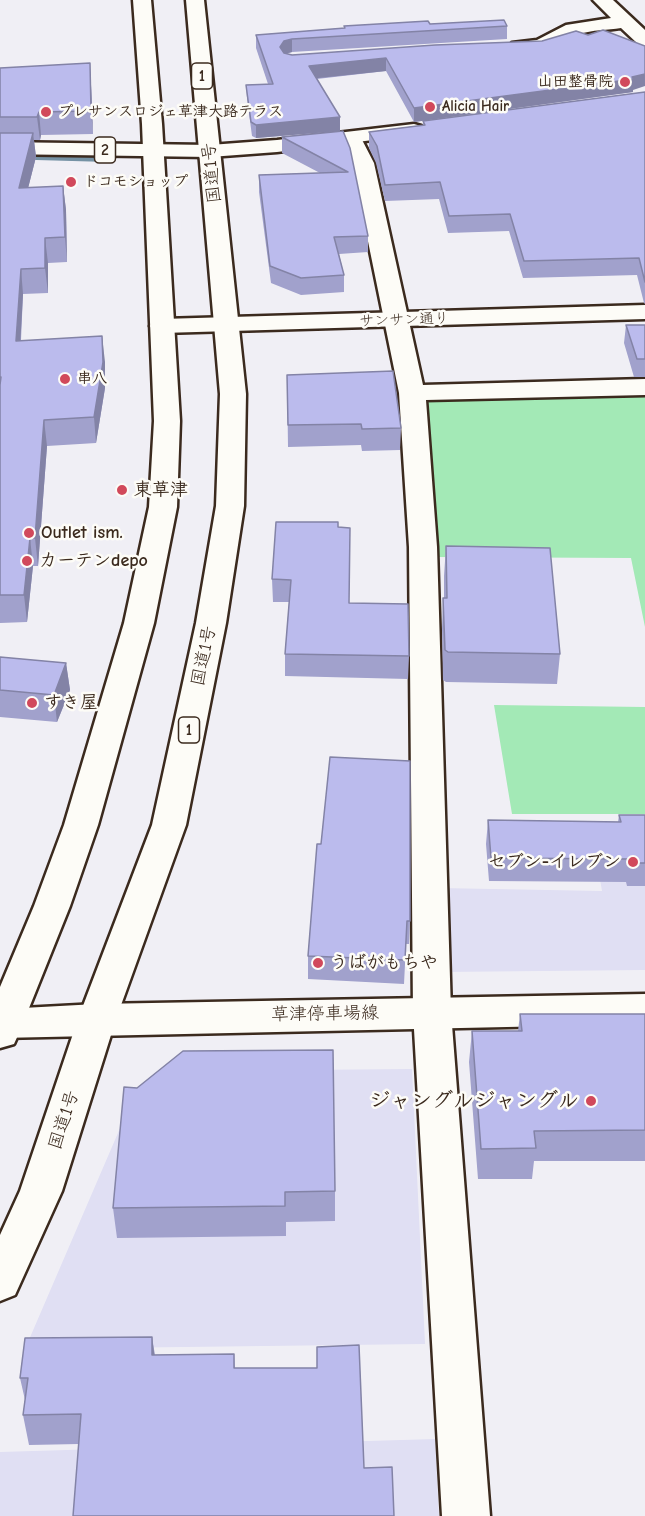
<!DOCTYPE html>
<meta charset="utf-8">
<style>
body{margin:0}
canvas{display:block;background:#f0eff5}
</style>
<canvas width="645" height="1516"></canvas>
<script>
const ctx = document.querySelector('canvas').getContext('2d');
ctx.lineJoin = 'round';
function fill(path, color) { ctx.fillStyle = color; ctx.fill(path, 'evenodd'); }
function trace(path, color, width, dash) { ctx.strokeStyle = color; ctx.lineWidth = width; ctx.lineCap = dash ? 'butt' : 'round'; ctx.setLineDash(dash || []); ctx.stroke(path); }
function write(font, color, halo, rows, align = 'center') {
  ctx.font = font + ' "Comic Neue","Klee One",sans-serif'; ctx.lineWidth = 5; ctx.setLineDash([]); ctx.textBaseline = 'middle'; ctx.strokeStyle = halo; ctx.fillStyle = color; for (const [text, x, y, turn = 0] of rows) {
    ctx.save(); ctx.translate(x, y); ctx.rotate((+turn || 0) * Math.PI / 180); ctx.textAlign = isNaN(turn) ? turn : align; if (halo) ctx.strokeText(text, 0, 0); ctx.fillText(text, 0, 0); ctx.restore();
  }
}
const built = new Path2D(`
 M591 827 645 828V970L442 972 439 888 602 891Z
 M412 1069 425 1344 25 1349 127 1112 187 1071Z
 M435 1439 439 1516H0V1452Z`);
const green = new Path2D(`
 M645 394V627L631 558 433 557 426 398Z
 M494 705 645 707V814H512Z`);
const stream = new Path2D(`
 M0 153 108 156 112 159 108 162 0 159Z`);
const minor = new Path2D(`
 M593 0H613L645 30V46L638 44 621 28C608 30 592 30 579 34 553 41 545 59 512 51L509 47 512 43 537 40 566 25 611 18Z
 M352 132 359 134 374 163 423 385 645 379V395L426 400 437 547 451 1012 490 1516H442L413 1012 409 547 399 393 352 163 342 138 345 134Z`);
const tertiary = new Path2D(`
 M645 305V319L162 333 153 331 150 326 153 321 162 319Z`);
const secondary = new Path2D(`
 M414 124 421 126 424 130 421 134 277 152 210 157 203 155 199 151 203 147 210 145 277 140Z
 M645 994V1024L0 1038V1010L4 1009 97 1004Z`);
const primary = new Path2D(`
 M0 142 210 145 217 147 221 151 217 155 210 157 0 154Z`);
const trunk = new Path2D(`
 M133 0H151L162 124 180 421 177 507 154 623 98 825 70 906 19 1033 14 1044 0 1048V987L34 906 64 825 124 623 149 507 154 421 142 124Z
 M186 0H204L246 394 244 506 226 623 186 825 116 1019 62 1191 15 1295 0 1301V1235L20 1191 78 1019 152 825 196 623 216 506 220 394Z`);
const wall = new Path2D(`
 M430 24 507 26V39L292 52 286 54 292 55 435 45 633 90V92L414 122 386 71 317 79 340 131 256 138 252 136 247 98 246 85 268 84 256 48V35L344 28V26Z
 M0 68 91 85 93 134 41 135 40 140H34L36 157 28 188 63 186 66 210 67 262 48 263V293L23 294 21 340 105 362V388L96 443 47 446 38 566H33L27 622 0 623Z
 M645 92V304L644 303 637 275 523 278 509 231 448 233 439 199 385 201 376 163 369 148V132L423 125V121Z
 M343 131 368 236V252L339 254 344 275V292L301 295 271 283 259 192V175L320 173 282 153V137Z
 M626 325H645V377H634L624 343Z
 M287 375 401 428 400 450 362 451 361 445 288 447Z
 M338 527 349 603 409 656 408 679 285 676V654L289 602H273L272 579Z
 M446 546 560 654 557 684 446 682 443 680 442 628 443 598H444V576Z
 M0 657 66 663 70 690 57 722 0 717Z
 M619 815H645V886H627L626 882 489 881 486 844 488 820 618 822Z
 M317 844 410 921 409 944H406L404 984 308 979V956Z
 M520 1014H645V1161H534L532 1179H478L469 1062 472 1031H518Z
 M124 1087 335 1191V1221L286 1222V1236L117 1238 113 1208Z
 M152 1337 155 1355 234 1354 235 1368 364 1468 394 1516 79 1444 29 1445 23 1415 25 1400 20 1378Z`);
const shadedWall = new Path2D(`
 M292 39V52L284 54 280 47 284 41Z
 M386 58V71L309 79V66Z
 M90 63 91 85 93 134 91 111Z
 M645 74V86L633 90V92L414 122V108L632 77Z
 M39 112 41 135 40 140 37 117Z
 M340 117V131L256 138V125Z
 M33 133 36 157 22 212 19 188Z
 M63 186 66 210 67 262 65 237Z
 M45 238 48 263V293L45 268Z
 M21 269 23 294 19 366 16 341Z
 M102 336 105 362V388L96 443 94 417Z
 M44 420 47 446 38 566 35 538Z
 M30 538 33 566 27 622 24 595Z
 M66 663 70 690 57 722 54 695Z
 M152 1337 156 1367 152 1355Z`);
const building = new Path2D(`
 M504 20 507 26 292 39 284 41 280 47 284 53 292 55 435 45 542 41 576 31 588 35 603 30 645 46V74L632 77 634 79 414 108 386 58 309 66 340 117 256 125 251 122 246 85 273 84 256 35 345 28 344 26 428 21 430 24Z
 M90 63 91 111 39 112 37 117H0V68Z
 M645 92V282L639 258 524 261 510 214 449 216 440 182 385 185 377 146 369 132 425 125 423 121Z
 M343 131 350 148 368 236 334 237 344 275 301 278 270 266 259 175 348 172 282 137Z
 M0 133H33L19 188 63 186 65 237 45 238V268L21 269 16 341 102 336 103 362 94 417 44 420 35 538H30L24 595H0V385L1 377H0Z
 M626 325H645V359H637Z
 M393 371 401 428 362 429 361 424 288 425 287 375Z
 M276 522H338V527L350 528 349 603 408 604 409 656 285 654 291 580 272 579Z
 M446 546 550 548 560 654 448 652 445 650 443 598H447Z
 M0 657 66 663 54 695 0 690Z
 M330 757 410 761V921H407L405 960 308 956 317 844H321Z
 M619 815H645V863H630L629 859 491 858 488 820 621 822Z
 M520 1014H645V1130L534 1131 536 1148 481 1149 472 1031H522Z
 M333 1050 335 1191 285 1192V1206L113 1208 124 1087 137 1088 183 1051Z
 M152 1337V1355L234 1354V1368H317V1347L359 1345 364 1468 392 1467 394 1516H73L81 1414 23 1415 28 1378H20L25 1338Z`);
const markers = [
 [625,82,6,"#d1495b"],
 [430,107,6,"#d1495b"],
 [46,112,6,"#d1495b"],
 [71,182,6,"#d1495b"],
 [65,379,6,"#d1495b"],
 [122,490,6,"#d1495b"],
 [29,533,6,"#d1495b"],
 [27,561,6,"#d1495b"],
 [32,703,6,"#d1495b"],
 [633,862,6,"#d1495b"],
 [318,963,6,"#d1495b"],
 [591,1101,6,"#d1495b"]
];
const farPoinames = [
 ["山田整骨院",613,82,"right"],
 ["Alicia Hair",442,107],
 ["プレサンスロジェ草津大路テラス",58,112],
 ["ドコモショップ",83,182],
 ["串八",77,379]
];
const farStreetnames = [
 ["サンサン通り",404,320,-2]
];
const shields = [
 [202,76,21],
 [105,150,21],
 [189,730,21]
];
const shieldNames = [
 ["1",202,76],
 ["2",105,150],
 ["1",189,730]
];
const streetNames = [
 ["国道1号",212,173,-96],
 ["国道1号",204,656,-78],
 ["草津停車場線",325,1014,-1],
 ["国道1号",64,1120,-72]
];
const poiNames = [
 ["東草津",134,490],
 ["Outlet ism.",41,533],
 ["カーテンdepo",39,561],
 ["すき屋",44,703],
 ["セブン-イレブン",621,862,"right"],
 ["うばがもちや",330,963]
];
const nearPoinames = [
 ["ジャングルジャングル",579,1101]
];
fill(built, '#e0dff3');
fill(green, '#a3e9b6');
fill(stream, '#7592a4');
trace(minor, '#3b2a1e', 5);
trace(tertiary, '#3b2a1e', 5);
trace(secondary, '#3b2a1e', 5);
trace(primary, '#3b2a1e', 5);
trace(trunk, '#3b2a1e', 5);
fill(minor, '#fdfcf7');
fill(tertiary, '#fdfcf7');
fill(secondary, '#fdfcf7');
fill(primary, '#fdfcf7');
fill(trunk, '#fdfcf7');
fill(wall, '#a1a1cc');
fill(shadedWall, '#8383a6');
fill(building, '#bbbbed');
trace(building, '#8383a6', 1.5);
for (const [x, y, r, color] of markers) { const dot = new Path2D(); dot.arc(x, y, r, 0, 2 * Math.PI); ctx.fillStyle = color; ctx.fill(dot); trace(dot, '#fdfcf7', 2); }
write('bold 15px', '#3b2a1e', '#fdfcf7', farPoinames, 'left');
write('15px', '#3b2a1e', '#fdfcf7', farStreetnames);
for (const [x, y, w] of shields) { const box = new Path2D(); box.roundRect(x - w / 2, y - 13, w, 26, 4.5); ctx.fillStyle = '#fdfcf7'; ctx.fill(box); trace(box, '#3b2a1e', 1.5); }
write('bold 16px', '#3b2a1e', null, shieldNames);
write('18px', '#3b2a1e', '#fdfcf7', streetNames);
write('bold 18px', '#3b2a1e', '#fdfcf7', poiNames, 'left');
write('bold 21px', '#3b2a1e', '#fdfcf7', nearPoinames, 'right');
</script>
